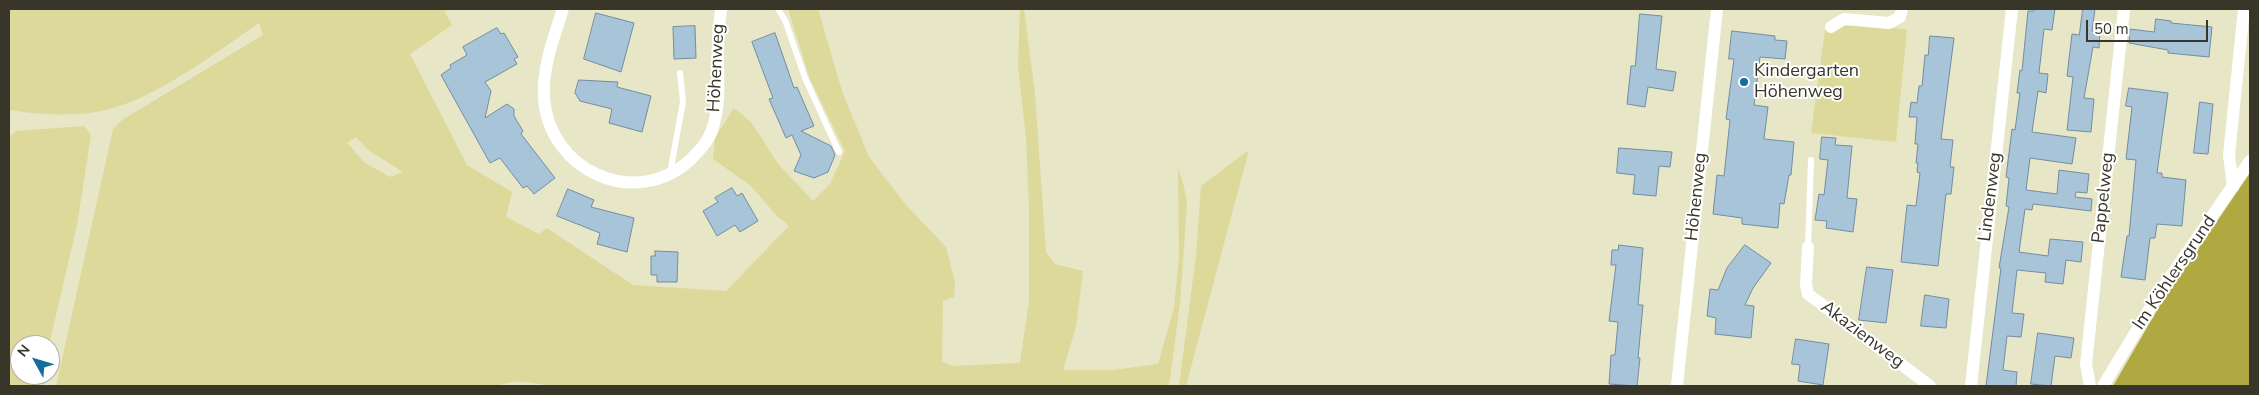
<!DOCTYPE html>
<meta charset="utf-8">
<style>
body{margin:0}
#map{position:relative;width:2259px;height:395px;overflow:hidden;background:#e7e6c6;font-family:"Nunito Sans",sans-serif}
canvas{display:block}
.frame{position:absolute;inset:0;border:10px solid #373629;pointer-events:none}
.north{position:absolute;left:10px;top:335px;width:50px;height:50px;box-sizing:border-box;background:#fff;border:1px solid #afafa9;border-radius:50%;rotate:309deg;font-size:14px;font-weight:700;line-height:20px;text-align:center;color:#373629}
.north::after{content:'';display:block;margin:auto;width:18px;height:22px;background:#126c9c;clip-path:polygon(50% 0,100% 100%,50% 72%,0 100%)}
.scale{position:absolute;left:2086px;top:20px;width:122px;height:22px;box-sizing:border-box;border:2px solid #373629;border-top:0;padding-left:6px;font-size:15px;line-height:18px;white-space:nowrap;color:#373629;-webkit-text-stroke:4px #fff;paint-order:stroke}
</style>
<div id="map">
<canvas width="2259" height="395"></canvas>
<div class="frame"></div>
<div class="north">N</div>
<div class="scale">50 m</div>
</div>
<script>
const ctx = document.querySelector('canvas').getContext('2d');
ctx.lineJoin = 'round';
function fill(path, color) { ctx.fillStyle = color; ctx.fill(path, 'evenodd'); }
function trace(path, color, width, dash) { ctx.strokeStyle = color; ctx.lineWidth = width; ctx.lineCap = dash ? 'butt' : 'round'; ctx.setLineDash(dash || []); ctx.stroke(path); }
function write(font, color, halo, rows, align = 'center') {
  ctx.font = font + ' "Nunito Sans",sans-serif'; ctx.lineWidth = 4; ctx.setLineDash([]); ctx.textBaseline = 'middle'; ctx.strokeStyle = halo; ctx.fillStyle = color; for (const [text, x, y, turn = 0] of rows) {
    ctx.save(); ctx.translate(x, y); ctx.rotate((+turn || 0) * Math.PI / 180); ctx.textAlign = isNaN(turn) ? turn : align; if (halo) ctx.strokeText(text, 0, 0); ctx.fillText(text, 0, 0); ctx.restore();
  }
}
const green = new Path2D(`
 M9 9H463L444 11 452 25 410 54 467 165 512 192 506 217 539 234 547 228 633 285 726 291 789 226 775 214 751 186 713 159 715 138 734 108 751 122 779 165 813 201 830 184 845 151 810 79 788 9H818L842 91 869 157 906 205 946 247 955 282 954 297 943 301 942 362 952 366 1020 363 1029 301V207L1026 138 1018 66 1020 9H1024L1035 94 1046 252 1055 264 1083 271 1076 327 1063 370H1113L1158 364 1174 308 1179 258 1178 168 1184 187 1187 204 1180 303 1169 386H552C533 383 516 378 498 386H56L113 129 122 120 263 35 259 23C212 55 146 107 89 113 63 116 34 114 9 110ZM356 137 368 150 403 172 390 177 365 163 347 143Z
 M1847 25 1907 29 1896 142 1811 133 1825 30Z
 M84 126 91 135 77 225 49 345H20V375H42L40 386H9V137L16 131Z
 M1249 150 1186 386H1179L1196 256 1201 186Z`);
const forest = new Path2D(`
 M2250 173V386H2113L2162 302Z`);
const building = new Path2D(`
 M2034 9H2055L2052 30 2044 29 2039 73 2048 74 2046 93 2038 91 2032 132 2076 138 2072 164 2030 158 2026 190 2057 194 2059 170 2089 174 2087 193 2076 192 2075 197 2092 199 2091 211 2033 204 2032 210 2025 209 2019 252 2048 256 2050 239 2083 242 2081 262 2066 260 2063 284 2045 282 2046 273 2017 270 2012 313 2024 314 2021 337 2007 336 2003 370 2017 372 2016 386H1986L2001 268H1999L2009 207 2006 206 2009 178 2006 177 2012 129 2015 130 2020 93H2017L2020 70 2022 71 2028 11H2034Z
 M2083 9H2095L2092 31H2100L2099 48 2093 47 2084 98 2094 99 2091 132 2067 130 2073 77 2067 76 2072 34 2079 35Z
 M596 13 634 23 621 72 584 59Z
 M1640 14 1662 16 1656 69 1676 72 1673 91 1648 87 1645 107 1627 104 1631 66H1635Z
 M2156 19 2171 21V23L2212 27 2209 57 2168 53V50L2129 43 2130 29 2154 32Z
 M695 26 696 58 674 59 673 27Z
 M497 28 501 34 504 33 518 57 514 59 517 64 485 82 491 91 485 118 507 104 514 109V116L523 131 521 134 555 178 534 194 527 186 523 188 500 158 490 163 441 75 451 68 450 65 467 55 463 47Z
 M1732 31 1775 36V40L1787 41 1785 59 1760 57 1754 105 1768 107 1764 139 1794 142 1791 175H1789L1784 204 1780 203 1778 228 1742 224V218L1713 214 1717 175 1724 176 1730 120 1726 119 1734 59H1729Z
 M775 33 794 88 797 87 814 126 801 131 831 146 835 155 828 172 814 178 794 171 801 155 792 135 786 138 769 99 773 98 752 42Z
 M1930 36 1954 38 1941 139 1953 140 1950 167H1954L1951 194H1946L1938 266 1901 262 1907 205 1916 206 1920 173 1917 172 1918 163H1916L1918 144H1915L1917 117H1909L1911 102 1917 103 1919 86H1922L1925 55H1928Z
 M579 80 618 82 617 87 651 96 642 132 609 123 612 109 580 101 575 93Z
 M2129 88 2168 93 2157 173H2162V177L2186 180 2182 226 2157 224 2155 238H2150L2145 280 2121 277 2127 236H2129L2136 160 2126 159 2132 107 2126 106Z
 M2200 102 2213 104 2208 154 2194 153Z
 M1822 137 1836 138 1835 145 1852 146 1847 198 1857 199 1853 232 1826 228 1827 221 1815 220 1819 194 1824 195 1828 160 1820 159Z
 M1619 148 1672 152 1670 167 1659 166 1656 196 1633 194 1635 175 1617 173Z
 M732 188 737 196 742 193 758 221 740 232 735 225 717 236 703 211 718 202 715 198Z
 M568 189 594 200 591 207 634 218 627 252 597 244 600 233 557 216Z
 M1619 245 1643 248 1638 305H1643L1638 358H1640L1637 386 1609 384 1611 355H1615L1618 322 1609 321 1616 265H1611L1612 250H1618Z
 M1745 245 1771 263 1753 288 1745 305 1754 306 1751 338 1715 334 1716 318 1707 316 1710 289 1718 290 1727 268Z
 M655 251 678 252 677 282H657V275H651V256H655Z
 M1867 267 1893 270 1886 323 1859 320Z
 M1925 295 1949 299 1946 328 1921 326Z
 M2038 333 2074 338 2071 358 2055 356 2051 386 2031 384Z
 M1796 339 1829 344 1823 385 1798 381 1800 365 1792 364Z`);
const service = new Path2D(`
 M778 9 785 20 805 78 839 152
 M670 173 683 102 680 73
 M1808 247 1811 160`);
const minor = new Path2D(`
 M563 9C554 37 542 68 544 98 549 171 635 210 690 160 699 151 708 142 712 130 722 101 717 72 718 43 718 32 720 20 721 9
 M1831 27 1844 19 1889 23 1900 17 1902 9
 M2233 187 2229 155 2244 9
 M1808 247 1806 284 1808 294 1930 386
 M1677 386 1717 9
 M1971 386 2012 9
 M2090 386 2086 364 2124 9
 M2103 386 2158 295 2250 161`);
const markers = [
 [1744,82,5,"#126c9c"]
];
const streetNames = [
 ["Höhenweg",717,68,-87],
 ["Höhenweg",1697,197,-84],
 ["Lindenweg",1991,197,-83],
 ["Pappelweg",2104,198,-84],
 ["Im Köhlersgrund",2175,273,-56],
 ["Akazienweg",1862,335,37]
];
const poiNames = [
 ["Kindergarten",1754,72],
 ["Höhenweg",1754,93]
];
fill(green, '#dcd99b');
fill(forest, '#b0a840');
fill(building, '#a7c4d9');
trace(building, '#728da1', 1);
trace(service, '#fff', 6);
trace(minor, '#fff', 12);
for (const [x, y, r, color] of markers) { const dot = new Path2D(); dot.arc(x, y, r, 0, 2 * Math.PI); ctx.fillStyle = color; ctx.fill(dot); trace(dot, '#fff', 2); }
write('18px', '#373629', '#fff', streetNames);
write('18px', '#373629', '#fff', poiNames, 'left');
</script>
